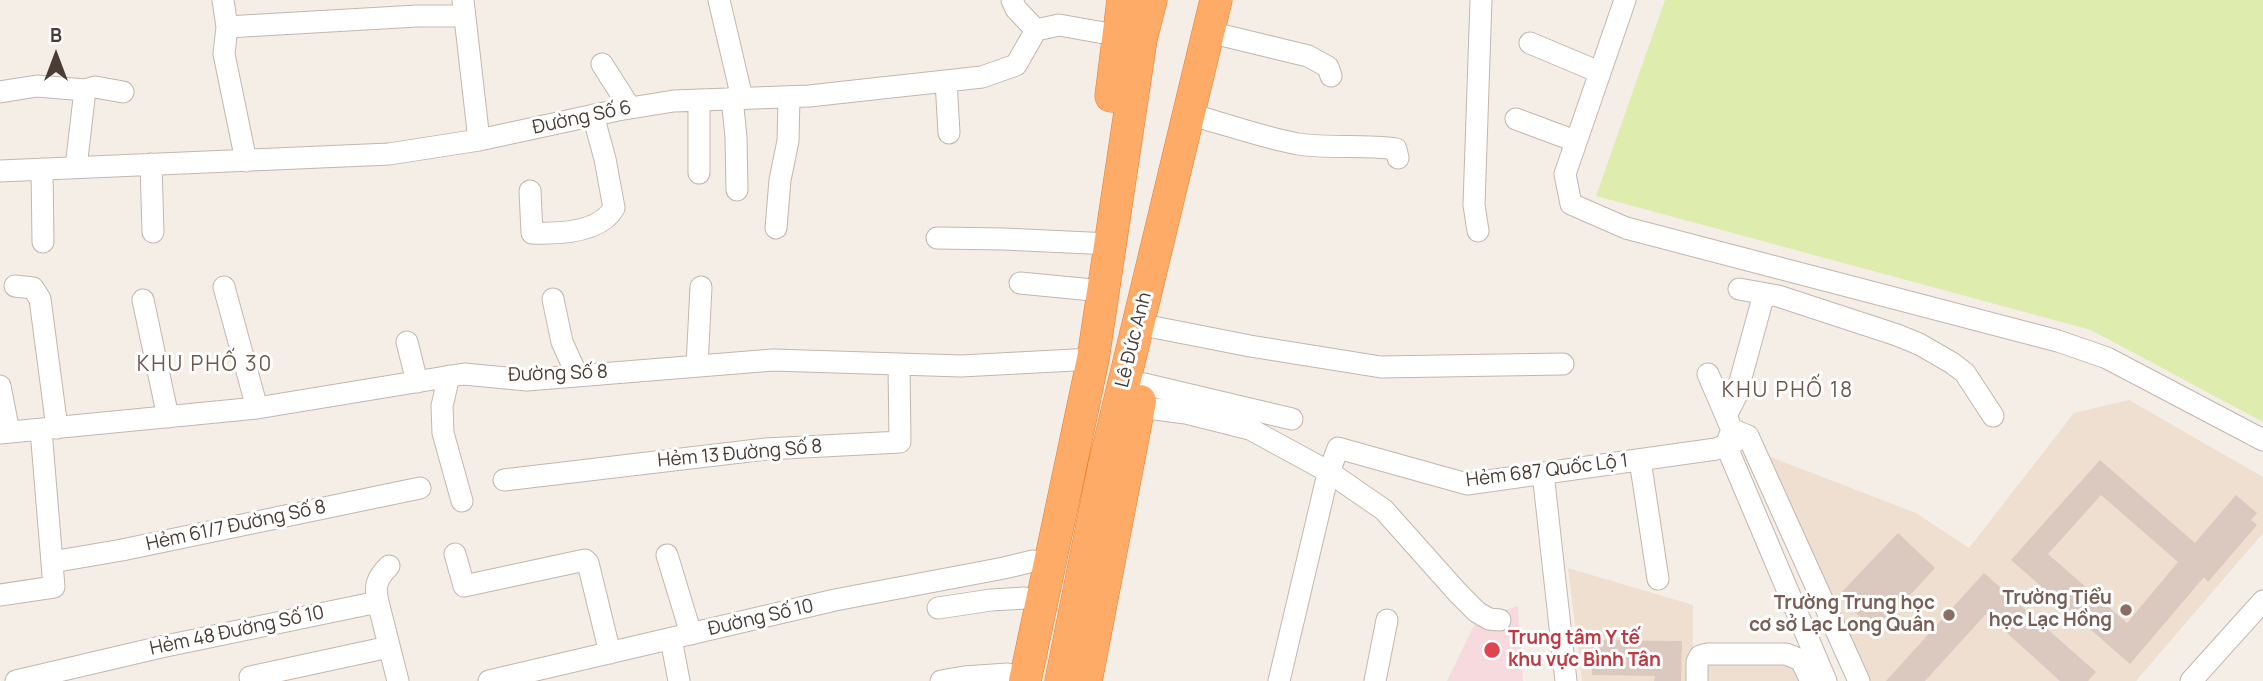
<!DOCTYPE html>
<meta charset="utf-8">
<style>
body{margin:0}
#map{position:relative;width:2263px;height:681px;overflow:hidden;background:#f5eee7;font-family:Manrope,sans-serif}
canvas{display:block}
.north{position:absolute;left:21px;top:21px;width:70px;height:70px;-webkit-text-stroke:5px #fff;paint-order:stroke;rotate:0deg;font-size:19px;font-weight:700;line-height:28px;text-align:center;color:#493d35}
.north::after{content:'';display:block;margin:auto;width:24px;height:32px;background:#493d35;clip-path:polygon(50% 0,100% 100%,50% 72%,0 100%)}
</style>
<div id="map">
<canvas width="2263" height="681"></canvas>
<div class="north">B</div>
</div>
<script>
const ctx = document.querySelector('canvas').getContext('2d');
ctx.lineJoin = 'round';
function fill(path, color) { ctx.fillStyle = color; ctx.fill(path, 'evenodd'); }
function trace(path, color, width, dash) { ctx.strokeStyle = color; ctx.lineWidth = width; ctx.lineCap = dash ? 'butt' : 'round'; ctx.setLineDash(dash || []); ctx.stroke(path); }
function write(font, color, halo, rows, align = 'center') {
  ctx.font = font + ' Manrope,sans-serif'; ctx.lineWidth = 6; ctx.setLineDash([]); ctx.textBaseline = 'middle'; ctx.strokeStyle = halo; ctx.fillStyle = color; for (const [text, x, y, turn = 0] of rows) {
    ctx.save(); ctx.translate(x, y); ctx.rotate((+turn || 0) * Math.PI / 180); ctx.textAlign = isNaN(turn) ? turn : align; if (halo) ctx.strokeText(text, 0, 0); ctx.fillText(text, 0, 0); ctx.restore();
  }
}
const education = new Path2D(`
 M2129 400 2263 477V533L2136 681H1867L1768 456 1916 513 1969 548 2074 413Z
 M1568 568 1693 605V649L1806 652 1819 681H1582Z`);
const medical = new Path2D(`
 M1518 606 1523 681H1447L1477 619Z`);
const green = new Path2D(`
 M1665 0H2263V422L2091 330 1596 196Z`);
const building = new Path2D(`
 M2100 460 2195 543 2236 495 2257 513 2251 520 2257 525 2208 582 2204 577 2130 664 2011 560ZM2101 495 2178 562 2127 623 2048 554Z
 M1898 533 1935 568 1876 632 1838 596Z
 M1984 573 2096 672 2088 681H2060L1986 614 1925 681H1886Z
 M1592 640 1682 641 1681 681H1654L1655 676 1592 675Z`);
const minor = new Path2D(`
 M223 0 227 27 224 54 246 161
 M463 0 479 140
 M719 0 742 98
 M1012 0 1016 9 1036 30
 M1625 0 1565 174 1571 204 1626 228 2058 341 2107 358 2263 440
 M227 27 417 16H464
 M1209 32 1308 56 1328 67 1331 76
 M1530 43 1599 72
 M602 64 630 108
 M946 81 949 133
 M0 92 37 86 85 90 95 87 123 92
 M732 98 736 137 737 190
 M699 100V173
 M1187 114C1224 123 1260 137 1298 144 1331 149 1363 144 1396 149L1398 158
 M1516 119 1575 141
 M151 164 153 232
 M76 167 85 90
 M42 169 43 242
 M0 171 389 154 479 140 618 110 674 101 809 96 982 77 1016 65 1036 30 1059 25 1132 38
 M530 191 532 233C557 234 600 233 614 208L605 159 593 115
 M776 228 780 180 788 141 789 97
 M1478 231 1474 205 1481 0
 M937 238 1004 239 1110 244
 M1020 283 1103 291
 M15 286 33 288 40 299 57 428
 M224 287 257 408
 M1739 289 1778 296 1897 335 1919 344 1952 363 1965 373 1993 416
 M553 299 562 342 577 375
 M143 300 168 417
 M1138 324 1250 346 1381 367 1563 364
 M407 342 417 382
 M697 366 701 287
 M1708 374 1732 430 1726 445 1826 681
 M449 376 442 406 443 433 462 501
 M1144 384 1292 419
 M0 386 9 432
 M1139 407 1186 413 1250 429 1329 472 1384 510 1458 593 1477 612 1489 619 1500 620
 M1726 416 1736 396 1764 294
 M1736 431 1748 436 1859 681
 M0 433 257 408 464 374 527 380 773 360 961 366 1093 359
 M1640 460 1658 579
 M1543 473 1566 681
 M504 480 766 449 900 442 899 365
 M455 554 464 586 585 560 588 563 610 653
 M667 555 691 634
 M52 562 122 550 420 488
 M0 595 54 587 41 430
 M378 602C374 586 377 578 389 566
 M938 608 991 600 1025 598
 M671 639 679 681
 M250 677 389 647
 M16 681 161 647 378 602 398 681
 M489 681 835 600 1004 568 1033 561
 M941 681 964 677 1008 674
 M1279 681 1327 478 1338 448 1467 484 1716 449 1748 436
 M1375 681 1387 620
 M1697 681V662L1700 656 1707 654H1786L1801 660 1811 681
 M2191 681 2263 601`);
const highway = new Path2D(`
 M1111 96 1123 0
 M1025 681 1093 359 1141 39 1151 0
 M1061 681 1104 466 1216 0
 M1086 681 1140 401`);
const markers = [
 [2126,610,7,"#8d6e63"],
 [1949,615,7,"#8d6e63"],
 [1492,650,9,"#e0444e"]
];
const streetNames = [
 ["Đường Số 6",582,118,-12],
 ["Lê Đức Anh",1134,340,-76],
 ["Đường Số 8",558,374,-2],
 ["Hẻm 13 Đường Số 8",740,454,-5],
 ["Hẻm 687 Quốc Lộ 1",1547,471,-7],
 ["Hẻm 61/7 Đường Số 8",236,526,-12],
 ["Đường Số 10",761,618,-13],
 ["Hẻm 48 Đường Số 10",237,631,-12]
];
const educationNames = [
 ["Trường Tiểu",2112,599],
 ["học Lạc Hồng",2112,621],
 ["Trường Trung học",1935,604],
 ["cơ sở Lạc Long Quân",1935,626]
];
const healthNames = [
 ["Trung tâm Y tế",1508,639],
 ["khu vực Bình Tân",1508,661]
];
const neighbourhoodNames = [
 ["KHU PHỐ 30",205,365],
 ["KHU PHỐ 18",1788,391]
];
fill(education, '#efdfd0');
fill(medical, '#f6dadd');
fill(green, '#deecad');
fill(building, '#dbc9bf');
trace(minor, '#c4b6ac', 23);
trace(highway, '#ea7a2c', 33);
trace(minor, '#fff', 21);
trace(highway, '#ffab68', 32);
for (const [x, y, r, color] of markers) { const dot = new Path2D(); dot.arc(x, y, r, 0, 2 * Math.PI); ctx.fillStyle = color; ctx.fill(dot); trace(dot, '#fff', 2.5); }
write('19px', '#493d35', '#fff', streetNames);
write('bold 19px', '#785e54', '#fff', educationNames, 'right');
write('bold 19px', '#be3a42', '#fff', healthNames, 'left');
ctx.letterSpacing = '2px';
write('21px', '#6d584c', '#fff', neighbourhoodNames);
ctx.letterSpacing = '0px';
</script>
